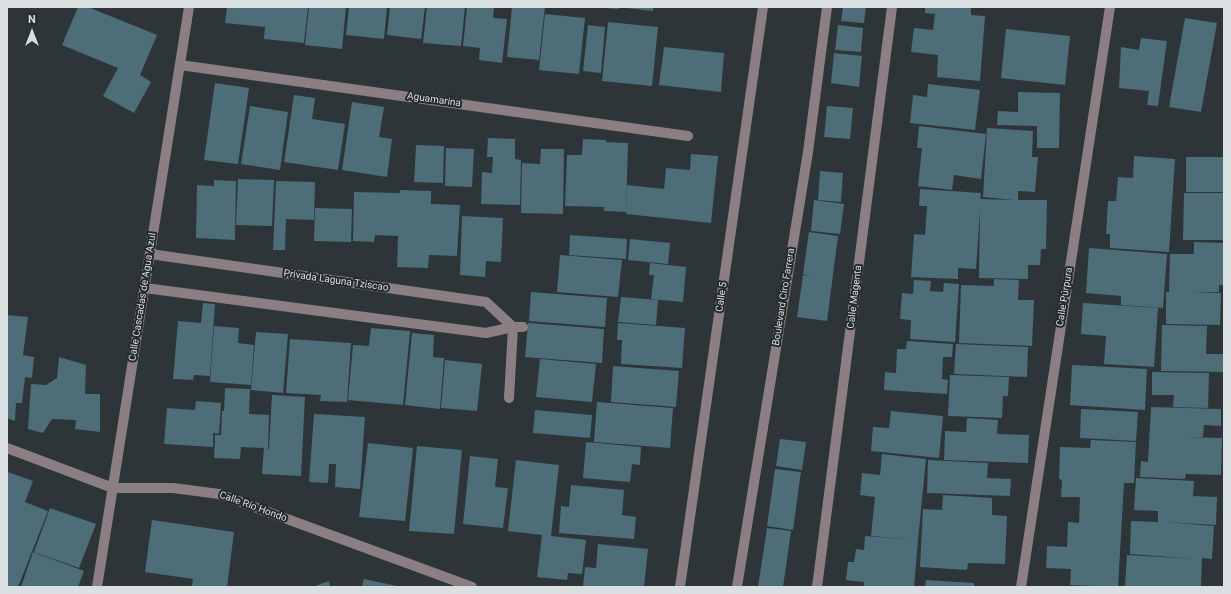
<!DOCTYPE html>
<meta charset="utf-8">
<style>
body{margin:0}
#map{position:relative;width:1231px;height:594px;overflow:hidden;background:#2d3538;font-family:Roboto,sans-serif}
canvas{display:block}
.frame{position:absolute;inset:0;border:8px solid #dadfe1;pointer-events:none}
.north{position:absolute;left:12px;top:12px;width:40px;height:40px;-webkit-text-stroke:3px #242b2e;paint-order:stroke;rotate:0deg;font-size:11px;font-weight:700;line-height:16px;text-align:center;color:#dadfe1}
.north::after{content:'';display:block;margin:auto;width:14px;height:18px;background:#dadfe1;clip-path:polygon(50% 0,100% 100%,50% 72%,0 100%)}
</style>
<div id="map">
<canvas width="1231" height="594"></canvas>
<div class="frame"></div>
<div class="north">N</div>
</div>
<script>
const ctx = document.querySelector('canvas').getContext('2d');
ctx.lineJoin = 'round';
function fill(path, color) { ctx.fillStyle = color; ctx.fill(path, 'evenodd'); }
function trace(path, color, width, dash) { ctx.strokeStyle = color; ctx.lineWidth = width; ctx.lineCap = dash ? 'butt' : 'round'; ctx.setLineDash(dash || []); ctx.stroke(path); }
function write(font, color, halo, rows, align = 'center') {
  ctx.font = font + ' Roboto,sans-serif'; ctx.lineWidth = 4; ctx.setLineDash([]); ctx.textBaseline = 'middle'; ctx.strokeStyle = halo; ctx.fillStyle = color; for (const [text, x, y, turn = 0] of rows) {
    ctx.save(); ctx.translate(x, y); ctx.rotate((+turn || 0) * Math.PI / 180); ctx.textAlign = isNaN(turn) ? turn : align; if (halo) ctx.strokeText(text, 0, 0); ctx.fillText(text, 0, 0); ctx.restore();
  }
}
const building = new Path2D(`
 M78 7H88L157 35 140 75 151 82 134 113 103 96 118 68 62 45Z
 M227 7H308L304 43 264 39 265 27 225 23Z
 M309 7H346L342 49 305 45Z
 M349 7H387L384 39 346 35Z
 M390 7H425L421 39 387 35Z
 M427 7H465L461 46 423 43Z
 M467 7H494L493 18 507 19 502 63 479 60 480 48 463 46Z
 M512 7H545L539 60 507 57Z
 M605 7H619V9L604 8Z
 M627 7H653V11L626 8Z
 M843 7H866L864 23 841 21Z
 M925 7H971V15L985 16 980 81 937 77 938 55 911 52 914 28 933 30 935 14 925 13Z
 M545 14 585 18 579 74 539 70Z
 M1185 18 1217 23 1201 112 1169 107Z
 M608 22 658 27 652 86 602 81Z
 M588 25 605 27 601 73 583 71Z
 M838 25 863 28 861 52 835 50Z
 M1006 29 1070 36 1065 85 1001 78Z
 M1141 38 1167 41 1158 106 1147 105 1149 91 1119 88 1121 47 1139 50Z
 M664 47 724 53 721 92 659 85Z
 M834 53 862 56 859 87 831 83Z
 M215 83 249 88 238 164 204 160Z
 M928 84 980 90 975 130 910 123 913 95 927 97Z
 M1018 92 1060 93 1059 148H1037V126L997 125 998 111 1018 112Z
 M294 95 315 98 312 119 345 124 338 170 284 162Z
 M352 102 384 107 379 137 392 139 387 177 342 170Z
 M250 106 288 112 280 170 241 164Z
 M827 106 853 108 850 139 824 137Z
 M919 126 986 134 981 179 954 175 952 190 918 186 922 148H917Z
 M987 128 1033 131 1032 157H1038L1035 192 1018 191V200H1047L1046 249H1015H1041L1040 265H1028V279L979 278 980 210 976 269 958 268V279L911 277 914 234 925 235 927 206H919L920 189 981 193 980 199 1014 200 983 197Z
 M488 138 515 139V159L521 160 520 205 481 204 482 172 492 173 493 157H487Z
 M583 139 606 140V142L628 143 626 212 604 211V207L565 206 567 155H582Z
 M416 145 444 146 443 183 414 182Z
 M446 148 474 149 472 187 445 186Z
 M541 149H564L563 214 521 213 522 163 540 164Z
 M691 154 718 156 711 223 626 214 627 185 664 189 666 168 690 170Z
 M1134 156 1175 159 1169 252 1110 248V234H1106L1108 201H1116L1118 177 1133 178Z
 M1186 157H1224V192H1186Z
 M820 171 843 173 841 202 818 200Z
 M238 179 274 180 272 226 236 225Z
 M214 180 236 181 235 240 196 238 197 185 214 186Z
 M276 181 315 182 314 220 286 219 285 250H273Z
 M400 190 431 191V204L460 205 457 256 429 255 428 268 397 267 398 236 375 235 374 242 353 241 354 192 400 193Z
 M1184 193H1224V240H1183Z
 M814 200 844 204 840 234 811 231Z
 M315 208 352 209 351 242 314 241Z
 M462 216 503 218 501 262 486 261 485 277 460 275Z
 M809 232 838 236 827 321 797 317 803 275 810 276 803 274Z
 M570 235 627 239 626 259 569 255Z
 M630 239 670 243 668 264 628 260Z
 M1194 242 1224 243V285H1219V292H1192L1221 293 1220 325 1166 324V292H1169L1170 254H1194Z
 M1089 248 1167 254 1163 308 1121 305V296L1086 293Z
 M560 255 622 260 618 297 557 292Z
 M650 263 686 267 683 302 651 299 654 275H649Z
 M994 279 1019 280 1018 300H1034L1032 346 959 343 961 285 994 286Z
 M914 280 931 281 930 291 943 292 944 283 959 284 955 342 910 339 911 320 900 319 902 293 913 294Z
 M531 292 607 298 605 327 529 321Z
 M621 297 658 300 656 325 618 322Z
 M203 303 215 304 210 376 194 375 193 380 173 379 178 321 201 323Z
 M1083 303 1158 308 1154 367 1104 364 1106 336 1081 334Z
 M7 315 28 317 23 355 34 357 32 378 25 377 22 403H16L15 421 7 418Z
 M528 323 604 329 602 363 525 357Z
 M618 323 685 328 682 368 621 364 622 340H617Z
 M1162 325 1207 326 1206 354H1224V372L1161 371Z
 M214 326 239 328 238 343 254 345 251 385 210 382Z
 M371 328 410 331 403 405 348 400 353 345 369 346Z
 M256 332 288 334 283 393 251 390Z
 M412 333 434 335 433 357 444 358 440 409 405 405Z
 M290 339 351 343 347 402 320 401 321 395 286 393Z
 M907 341 953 344 952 357H943L942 379 948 380 947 394 884 390 885 372 896 373 897 349H906Z
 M956 344 1028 347 1027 377 954 374Z
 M59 357 86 365 85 394H100V432L75 429 76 420 52 419 43 433 28 429 31 384 46 385 57 378Z
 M540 359 596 364 592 402 536 397Z
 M445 360 482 364 477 411 441 408Z
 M1072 365 1147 369 1145 410 1070 405Z
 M613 366 679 371 676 407 611 402Z
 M1152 372 1209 373 1208 408 1173 407 1174 395H1152Z
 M950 375 1009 377 1008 396H1003L1002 418 948 416Z
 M225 388 250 389 249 414 269 415 268 449H269L272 395 305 397 301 476 262 474 264 448 241 447 240 459 214 458 215 435H221L222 411H224Z
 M196 401 221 403 219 434 213 433V447L164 444 167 408 195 410Z
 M597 402 673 408 670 448 594 442Z
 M1151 407 1221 409V426L1204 425 1203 437H1187L1222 438 1221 475 1186 474 1185 479 1140 477 1141 461 1148 462Z
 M1081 409 1138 412 1136 441 1080 438Z
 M535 410 592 415 590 438 533 433Z
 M891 411 943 416 939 458 871 451 873 427 889 428Z
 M314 414 365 417 360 489 335 487 336 464H329L328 483 309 482Z
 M967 418 998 420 997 434 1029 435 1028 463 944 460 945 431 966 432Z
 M780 439 806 442 802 470 776 466Z
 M1091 440 1136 442 1134 483H1124L1118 587 1070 585 1071 569 1046 568 1047 546 1067 547 1068 522 1079 523 1080 497H1061L1062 480 1059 479 1060 447 1090 448Z
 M586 442 641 447 640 465 632 464 630 482 583 478Z
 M368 443 413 448 405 521 359 517Z
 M417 446 462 450 454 534 409 531Z
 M882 454 926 459 918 540 871 536 875 497 860 495 862 473 880 475Z
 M470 456 498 459 495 487 508 488 503 528 463 524Z
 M516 460 559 465 551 536 586 540 582 574 568 573 567 580 537 577 542 535 508 531Z
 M928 460 988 463 987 478 1011 479 1010 496 927 493Z
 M775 469 801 472 793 530 767 526Z
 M8 472 33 481 25 502 48 511 18 587H7Z
 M1136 478 1194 481 1193 496 1217 497 1216 525 1164 522 1214 526 1212 559 1202 558 1201 587H1125L1127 555 1195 559 1130 554 1131 521 1158 522V511L1134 510Z
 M571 485 624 490 622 515 636 517 634 539 559 533 561 506 569 507Z
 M943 495 992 498V515L1007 516 1005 564 968 563 967 570 920 567 923 509 942 510Z
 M50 508 96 524 79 568 34 552Z
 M152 520 234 532 227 587H192L193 579 145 572Z
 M767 528 791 531 783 587H758Z
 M865 536 918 540 914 587H864V582L846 580 848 562H854L856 549 864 550Z
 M598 544 648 549 644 587H583L585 567 596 568Z
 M33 552 84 571 78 587H21Z
 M364 579 397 586V587H362Z
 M926 580 974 583V587H925Z
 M329 581 330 587H312Z`);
const minor = new Path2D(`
 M180 65 688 136
 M150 254 486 302 513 327 509 398
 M145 288 486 333 513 327H523
 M7 448 113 488H173L219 494 472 587
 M97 587 189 7
 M680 587 763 7
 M737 587 808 152 827 7
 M817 587 892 7
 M1021 587 1110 7`);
const streetNames = [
 ["Aguamarina",434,100,8],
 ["Privada Laguna Tziscao",336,281,8],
 ["Calle Cascadas de Agua Azul",143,297,-81],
 ["Calle 5",722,297,-82],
 ["Boulevard Ciro Farrera",784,297,-81],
 ["Calle Magenta",855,297,-83],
 ["Calle Púrpura",1065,297,-81],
 ["Calle Río Hondo",253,507,20]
];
fill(building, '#4d6d79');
trace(minor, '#8c7f84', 10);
write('10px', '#dadfe1', '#242b2e', streetNames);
</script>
